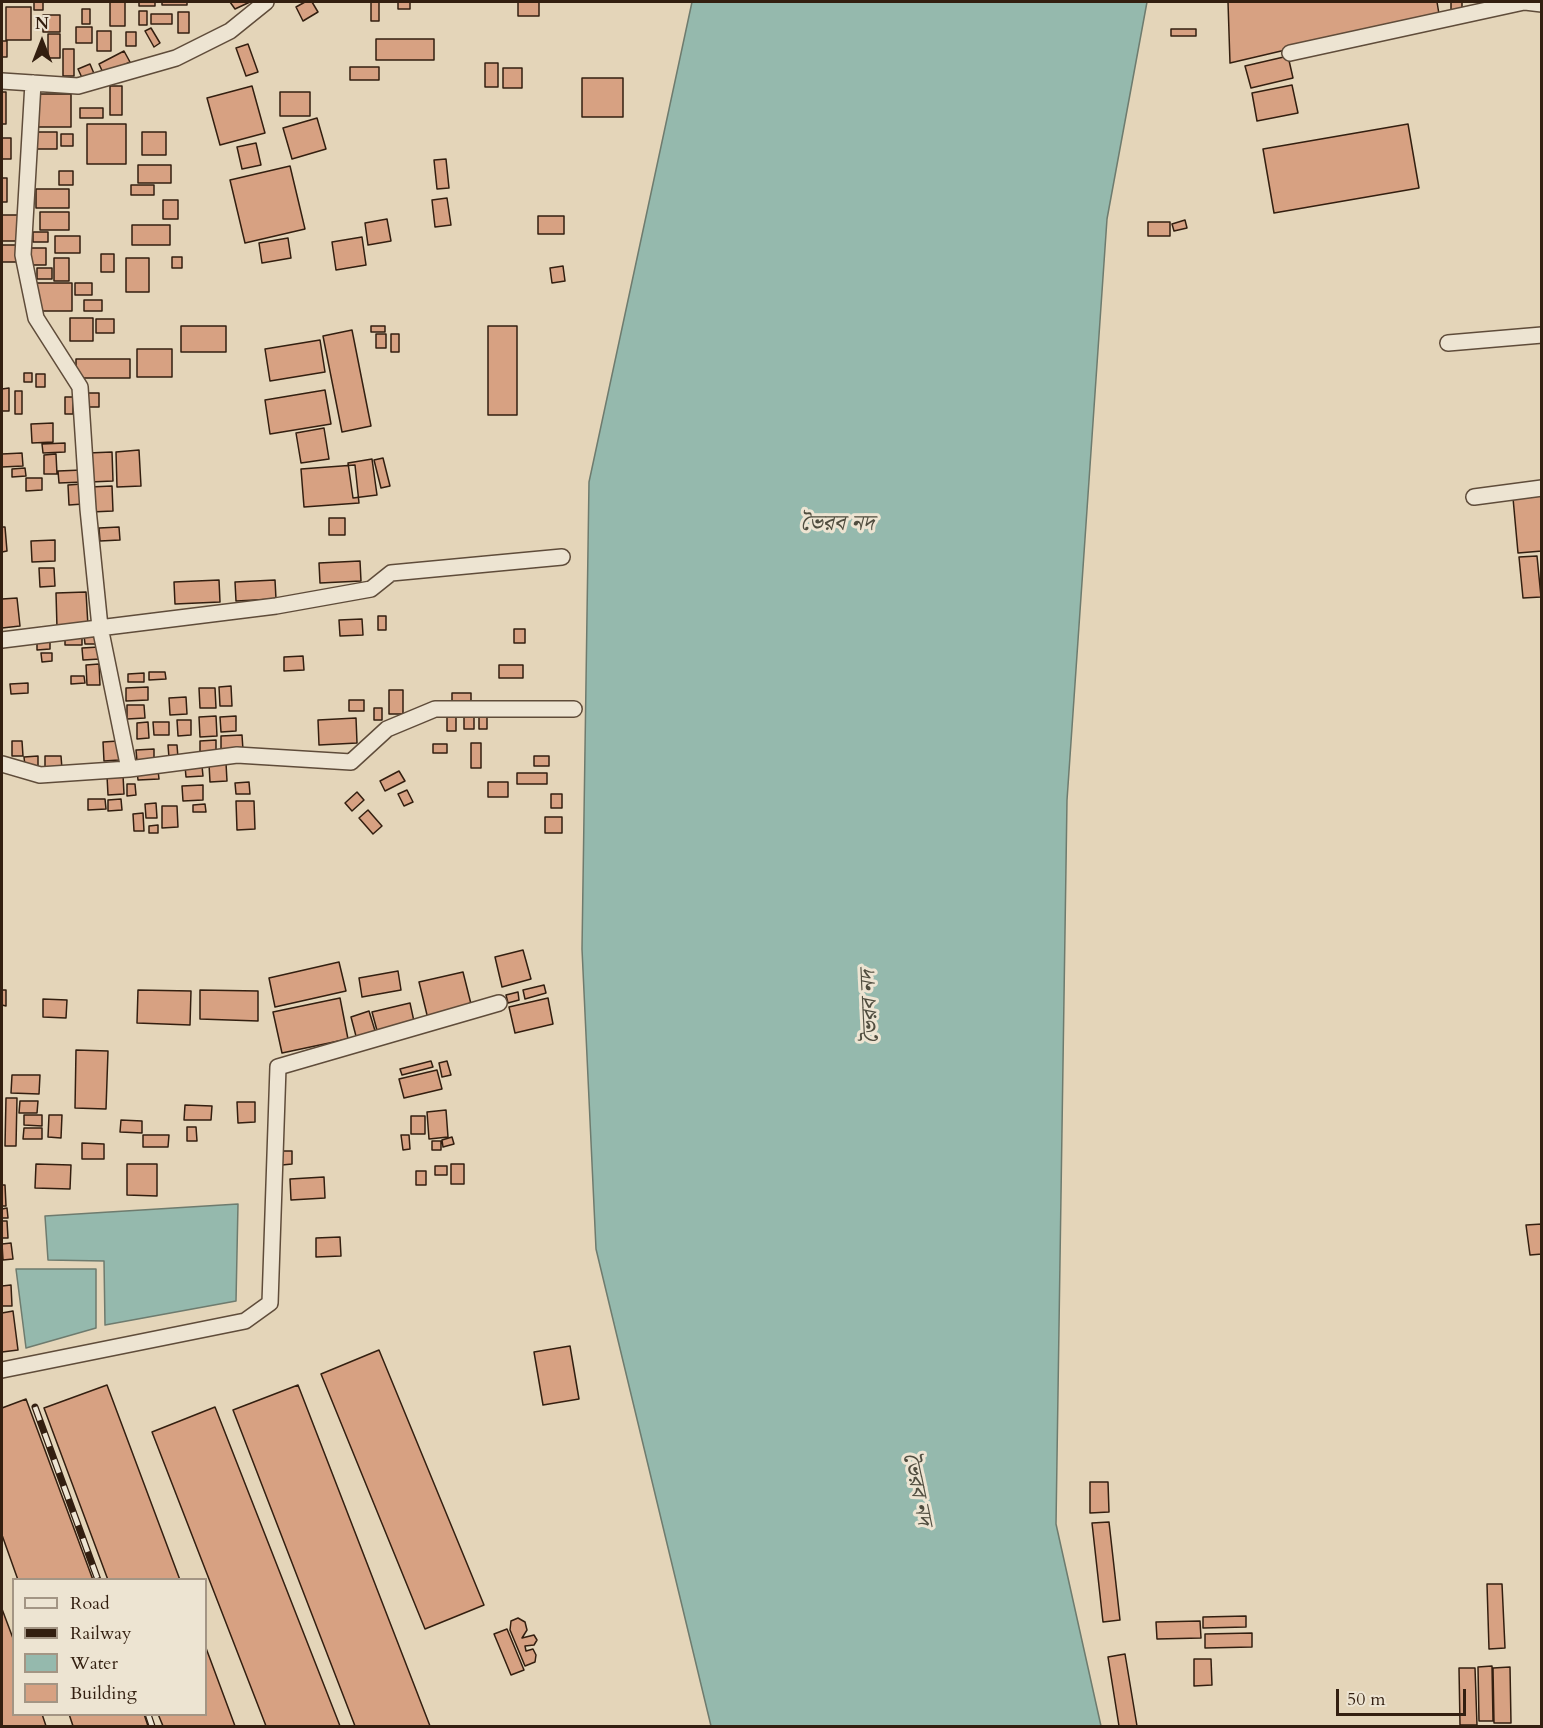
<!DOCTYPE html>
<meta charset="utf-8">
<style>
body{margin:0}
#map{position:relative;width:1543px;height:1728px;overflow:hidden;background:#e4d5b9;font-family:Cardo,serif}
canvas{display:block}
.frame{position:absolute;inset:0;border:3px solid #331f10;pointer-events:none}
.legend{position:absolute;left:12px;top:1578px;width:195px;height:138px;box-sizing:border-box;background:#ede4d2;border:2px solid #a39584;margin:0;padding:8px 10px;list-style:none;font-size:18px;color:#331f10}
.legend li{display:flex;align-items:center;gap:12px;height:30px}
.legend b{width:30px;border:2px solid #a39584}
.north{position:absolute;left:12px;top:12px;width:60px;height:60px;-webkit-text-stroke:4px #ede4d2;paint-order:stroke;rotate:0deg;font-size:16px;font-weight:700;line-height:24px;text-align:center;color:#331f10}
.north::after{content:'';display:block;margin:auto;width:21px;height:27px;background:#331f10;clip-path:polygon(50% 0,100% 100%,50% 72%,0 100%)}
.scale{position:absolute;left:1336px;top:1689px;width:130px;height:27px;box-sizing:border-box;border:3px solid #331f10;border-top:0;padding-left:8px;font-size:18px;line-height:21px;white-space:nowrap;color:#331f10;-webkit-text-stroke:4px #ede4d2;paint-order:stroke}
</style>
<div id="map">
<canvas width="1543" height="1728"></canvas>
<div class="frame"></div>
<ul class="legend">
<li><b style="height:8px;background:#ede4d2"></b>Road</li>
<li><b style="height:8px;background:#331f10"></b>Railway</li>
<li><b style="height:16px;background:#95b9ad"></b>Water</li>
<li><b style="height:16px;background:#d7a182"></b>Building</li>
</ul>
<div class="north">N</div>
<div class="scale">50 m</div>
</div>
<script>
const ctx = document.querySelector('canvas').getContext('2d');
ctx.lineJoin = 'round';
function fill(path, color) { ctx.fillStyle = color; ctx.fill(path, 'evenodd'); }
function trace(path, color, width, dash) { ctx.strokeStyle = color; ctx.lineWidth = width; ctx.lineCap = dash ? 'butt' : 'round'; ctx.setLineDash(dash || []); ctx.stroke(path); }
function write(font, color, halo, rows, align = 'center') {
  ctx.font = font + ' Cardo,"Noto Serif Bengali",serif'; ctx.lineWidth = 6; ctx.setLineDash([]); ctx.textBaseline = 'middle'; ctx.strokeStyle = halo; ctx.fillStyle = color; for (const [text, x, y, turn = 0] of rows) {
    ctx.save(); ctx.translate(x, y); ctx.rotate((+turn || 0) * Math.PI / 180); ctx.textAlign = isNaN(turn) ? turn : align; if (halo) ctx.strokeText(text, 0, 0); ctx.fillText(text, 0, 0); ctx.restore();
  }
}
const water = new Path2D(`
 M692 2H1147L1107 219 1067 800 1056 1524 1101 1726H711L596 1249 582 949 589 482Z
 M238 1204 236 1301 105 1325 104 1261 48 1260 45 1216Z
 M16 1269H96V1328L26 1348Z`);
const building = new Path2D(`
 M34 2H43V10H34Z
 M110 2H125V26H110Z
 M139 2H155V6H139Z
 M162 2H187V5H162Z
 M230 2H250L235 9Z
 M305 2H312L318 12 303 21 296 7Z
 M371 2H379V21H371Z
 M398 2H410V9H398Z
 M518 2H539V16H518Z
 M1228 2H1437L1439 14 1230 63Z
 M1451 2H1462V12H1451Z
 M6 7H31V40H6Z
 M82 9H90V24H82Z
 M139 11H147V25H139Z
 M178 12H189V33H178Z
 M151 14H172V24H151Z
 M43 15H60V32H43Z
 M76 27H92V43H76Z
 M151 28 160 43 154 47 145 31Z
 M1171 29H1196V36H1171Z
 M97 31H111V51H97Z
 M126 32H136V46H126Z
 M48 34H60V58H48Z
 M376 39H434V60H376Z
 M2 41H7V57H2Z
 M248 44 258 72 246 76 236 48Z
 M63 49H74V76H63Z
 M124 51 130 62 104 75 99 64Z
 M1288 56 1293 78 1251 88 1245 66Z
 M485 63H498V87H485Z
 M90 64 95 76 83 80 78 69Z
 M350 67H379V80H350Z
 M503 68H522V88H503Z
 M582 78H623V117H582Z
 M1292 85 1298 113 1257 121 1252 93Z
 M110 86H122V115H110Z
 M252 86 265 133 220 145 207 98Z
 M2 92H6V124H2Z
 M280 92H310V116H280Z
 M36 94H71V127H36Z
 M80 108H103V118H80Z
 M317 118 326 149 292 159 283 128Z
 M87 124H126V164H87Z
 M1408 124 1419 188 1274 213 1263 149Z
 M35 132H57V149H35Z
 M142 132H166V155H142Z
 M61 134H73V146H61Z
 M2 138H11V159H2Z
 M256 143 261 165 242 169 237 147Z
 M446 159 449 188 437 189 434 160Z
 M138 165H171V183H138Z
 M290 166 305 229 245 243 230 180Z
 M59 171H73V185H59Z
 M2 178H7V202H2Z
 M131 185H154V195H131Z
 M36 189H69V208H36Z
 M447 198 451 225 435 227 432 200Z
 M163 200H178V219H163Z
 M40 212H69V230H40Z
 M2 215H18V241H2Z
 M538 216H564V234H538Z
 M387 219 391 241 368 245 365 223Z
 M1185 220 1187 228 1174 231 1172 224Z
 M1148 222H1170V236H1148Z
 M132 225H170V245H132Z
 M33 232H48V242H33Z
 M55 236H80V253H55Z
 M362 237 366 265 336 270 332 242Z
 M288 238 291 258 262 263 259 243Z
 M2 245H16V262H2Z
 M29 248H46V265H29Z
 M101 254H114V272H101Z
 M172 257H182V268H172Z
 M54 258H69V281H54Z
 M126 258H149V292H126Z
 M563 266 565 281 552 283 550 268Z
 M37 268H52V279H37Z
 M36 283H72V311H36Z
 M75 283H92V295H75Z
 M84 300H102V311H84Z
 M70 318H93V341H70Z
 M96 319H114V333H96Z
 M181 326H226V352H181Z
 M371 326H385V332H371Z
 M488 326H517V415H488Z
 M352 330 371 426 342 432 323 336Z
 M376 334H386V348H376Z
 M391 334H399V352H391Z
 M320 340 325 372 270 381 265 349Z
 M137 349H172V377H137Z
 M76 359H130V378H76Z
 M24 373H32V382H24Z
 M36 374H45V387H36Z
 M9 388V411H2V389Z
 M325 390 331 424 270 434 265 400Z
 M15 391H22V414H15Z
 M84 393H99V407H84Z
 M65 397H73V414H65Z
 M53 423V442L32 443 31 424Z
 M324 428 329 459 301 463 296 433Z
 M65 443V452L43 453 42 444Z
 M139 450 141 486 117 487 116 452Z
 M112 452 113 481 90 482 88 453Z
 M22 453 23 466 2 467V454Z
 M56 454 57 474H44V455Z
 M383 458 390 486 381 488 374 460Z
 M372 459 377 495 353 498 348 463Z
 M355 465 359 503 304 507 301 469Z
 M25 468 26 476 12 477V469Z
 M82 470 83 482 59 483 58 471Z
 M26 478H42V490L26 491Z
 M82 484 83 504 69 505 68 485Z
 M112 486 113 511 91 512 90 487Z
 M1542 496V551L1518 553 1513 498Z
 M329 518H345V535H329Z
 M2 527H5L7 551 2 552Z
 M119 527 120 540 100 541 99 528Z
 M55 540V561L32 562 31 541Z
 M1537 556 1541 597 1523 598 1519 557Z
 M360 561 361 581 320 583 319 563Z
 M39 568H54L55 586 40 587Z
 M219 580 220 602 175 604 174 582Z
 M275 580 276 599 236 601 235 582Z
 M86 592 88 626 57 628 56 593Z
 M17 598 20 626 2 628V599Z
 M378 616H386V630H378Z
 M362 619 363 635 340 636 339 620Z
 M514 629H525V643H514Z
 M82 632V645H65V633Z
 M84 635H97L98 644H85Z
 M37 641H50V649L37 650Z
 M99 647 100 659 83 660 82 648Z
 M41 653H52V661L42 662Z
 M303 656 304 670 284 671V657Z
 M99 664 100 685H87L86 665Z
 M499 665H523V678H499Z
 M149 672H165L166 679 149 680Z
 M144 673V682H128V674Z
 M71 676H84L85 683 71 684Z
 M28 683V693L11 694 10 684Z
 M231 686 232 706H220L219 687Z
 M148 687V700L126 701V688Z
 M199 688H215L216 708H200Z
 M389 690H403V714H389Z
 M452 693H471V702H452Z
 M186 697 187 714 170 715 169 698Z
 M349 700H364V711H349Z
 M127 705H144L145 718 127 719Z
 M374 708H382V720H374Z
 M464 712H474V729H464Z
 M447 715H456V731H447Z
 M479 715H487V729H479Z
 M216 716 217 736 200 737 199 717Z
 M236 716V731L221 732 220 717Z
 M356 718 357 743 319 745 318 720Z
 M177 720H191V735L178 736Z
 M148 722 149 738 137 739V723Z
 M153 722H169V735H154Z
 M242 735 243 750 221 751V736Z
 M216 740V751L200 752V741Z
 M12 741H22L23 756H12Z
 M118 741 119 760 104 761 103 742Z
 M471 743H481V768H471Z
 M433 744H447V753H433Z
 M168 745H177L178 758H169Z
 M154 749V760L137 761 136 750Z
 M38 756V766H25L24 757Z
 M45 756H61L62 769H45Z
 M534 756H549V766H534Z
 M226 763 227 781 210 782 209 764Z
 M185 766H202L203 776 186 777Z
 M158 770 159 779 138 780 137 771Z
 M399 771 405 781 385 791 380 781Z
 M517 773H547V784H517Z
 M123 775 124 794 108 795 107 776Z
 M249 782 250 794H236L235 783Z
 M488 782H508V797H488Z
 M127 784H135L136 795 127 796Z
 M203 785V800L183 801 182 786Z
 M407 790 413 802 404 806 398 794Z
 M357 792 364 800 352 811 345 803Z
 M551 794H562V808H551Z
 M88 799H105L106 809 88 810Z
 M121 799 122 810 108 811V800Z
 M236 801H254L255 829 237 830Z
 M156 803 157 818H146L145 804Z
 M205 804 206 812H193V805Z
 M162 806H177L178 827 162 828Z
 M368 810 382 826 373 834 359 818Z
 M143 813 144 831H134L133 814Z
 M545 817H562V833H545Z
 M158 825V833H149V826Z
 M523 950 531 979 502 987 495 957Z
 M339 962 346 991 275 1007 269 978Z
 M398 971 401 990 362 997 359 978Z
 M463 972 472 1008 428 1019 419 982Z
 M544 985 546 993 525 999 523 990Z
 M2 990H6V1006L2 1005Z
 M138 990 191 991 190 1025 137 1023Z
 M200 990 258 991V1021L200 1019Z
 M518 992 519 1000 508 1003 506 995Z
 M340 998 348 1039 282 1053 273 1012Z
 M548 998 553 1024 515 1033 509 1007Z
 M43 999 67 1000 66 1018 43 1017Z
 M410 1003 415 1026 378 1034 372 1012Z
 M369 1011 376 1034 357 1040 351 1017Z
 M76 1050 108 1051 106 1109 75 1108Z
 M431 1061 433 1067 402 1075 400 1069Z
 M447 1061 451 1075 442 1077 439 1063Z
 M437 1070 442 1089 404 1098 399 1079Z
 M12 1075H40L39 1094 11 1093Z
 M6 1098H17L16 1146H5Z
 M20 1101H38L37 1113H19Z
 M237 1102H255V1122L238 1123Z
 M185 1105 212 1106 211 1120H184Z
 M446 1110 448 1137 429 1139 427 1112Z
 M24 1115H42V1126L24 1125Z
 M49 1115H62L61 1138 48 1137Z
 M411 1116H425V1134H411Z
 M121 1120 142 1121V1133L120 1132Z
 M187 1127H196L197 1141H187Z
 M24 1128H42V1139H23Z
 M143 1135H169L168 1147H143Z
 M401 1135H409L410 1149 403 1150Z
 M452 1137 454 1144 443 1147 442 1140Z
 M432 1141H441V1150H432Z
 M82 1143 104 1144V1159H82Z
 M282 1151H292V1164L282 1165Z
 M36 1164 71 1165 70 1189 35 1188Z
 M127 1164H157V1196L127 1195Z
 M451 1164H464V1184H451Z
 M435 1166H447V1175H435Z
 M416 1171H426V1185H416Z
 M324 1177 325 1198 291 1200 290 1179Z
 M2 1185H5L6 1206H2Z
 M7 1208 8 1218H2V1209Z
 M2 1221H7L8 1238H2Z
 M1542 1224V1254L1530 1255 1526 1225Z
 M340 1237 341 1256 316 1257V1238Z
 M11 1243 13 1259 3 1260 2 1244Z
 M11 1285 12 1306H2V1286Z
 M13 1311 18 1350 2 1352V1313Z
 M570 1346 579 1399 543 1405 534 1352Z
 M379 1350 484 1605 425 1629 321 1374Z
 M107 1385 180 1580H108L44 1408Z
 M298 1385 430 1726H355L233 1410Z
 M26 1399 93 1580H18L2 1535V1408Z
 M215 1407 340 1726H266L152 1432Z
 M1090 1482H1108L1109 1512 1090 1513Z
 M1109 1522 1120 1620 1103 1622 1092 1523Z
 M1487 1584H1502L1505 1648 1489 1649Z
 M2 1609 14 1641V1714H42L46 1726H2Z
 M1246 1616V1627L1203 1628V1617Z
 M518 1618 525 1622 527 1630 522 1638 534 1635 537 1640 534 1645 525 1646 526 1651 533 1649 536 1655 535 1662 525 1666 510 1630 511 1621Z
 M1200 1621 1201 1638 1157 1639 1156 1622Z
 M507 1629 524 1670 511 1675 494 1634Z
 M1252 1633V1647L1205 1648V1634Z
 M206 1648 235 1726H163L158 1714H206Z
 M1125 1654 1137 1726H1119L1108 1657Z
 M1194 1659H1211L1212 1685 1194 1686Z
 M1492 1666 1493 1721H1479L1478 1667Z
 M1510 1667 1511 1723H1494L1493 1668Z
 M1459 1668H1475L1477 1725H1460Z
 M69 1714H144L148 1726H73Z`);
const street = new Path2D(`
 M1525 2 1542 4
 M1290 53 1524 2
 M2 81 78 86 176 58 230 31 266 2
 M33 83 23 255 36 318 80 387 88 509 100 627 129 769
 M1448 343 1542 335
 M1474 497 1542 488
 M2 640 276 606 371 589 391 573 562 557
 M2 764 40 775 129 769 237 755 351 762 387 729 435 709H574
 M2 1370 245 1321 270 1303 278 1067 499 1003`);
const rail = new Path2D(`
 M35 1407 98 1580
 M148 1714 152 1726`);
const waterNames = [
 ["ভৈরব নদ",837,525],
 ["ভৈরব নদ",871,1007,-93],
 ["ভৈরব নদ",916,1489,78]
];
fill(water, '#95b9ad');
trace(water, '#6e7b6e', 1.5);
fill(building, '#d7a182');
trace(building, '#331f10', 1.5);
trace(street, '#5f4c3a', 18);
trace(street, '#ede4d2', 15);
trace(rail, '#331f10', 7);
trace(rail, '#ede4d2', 4.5, [14]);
write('italic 22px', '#504d3f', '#ede4d2', waterNames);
</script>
